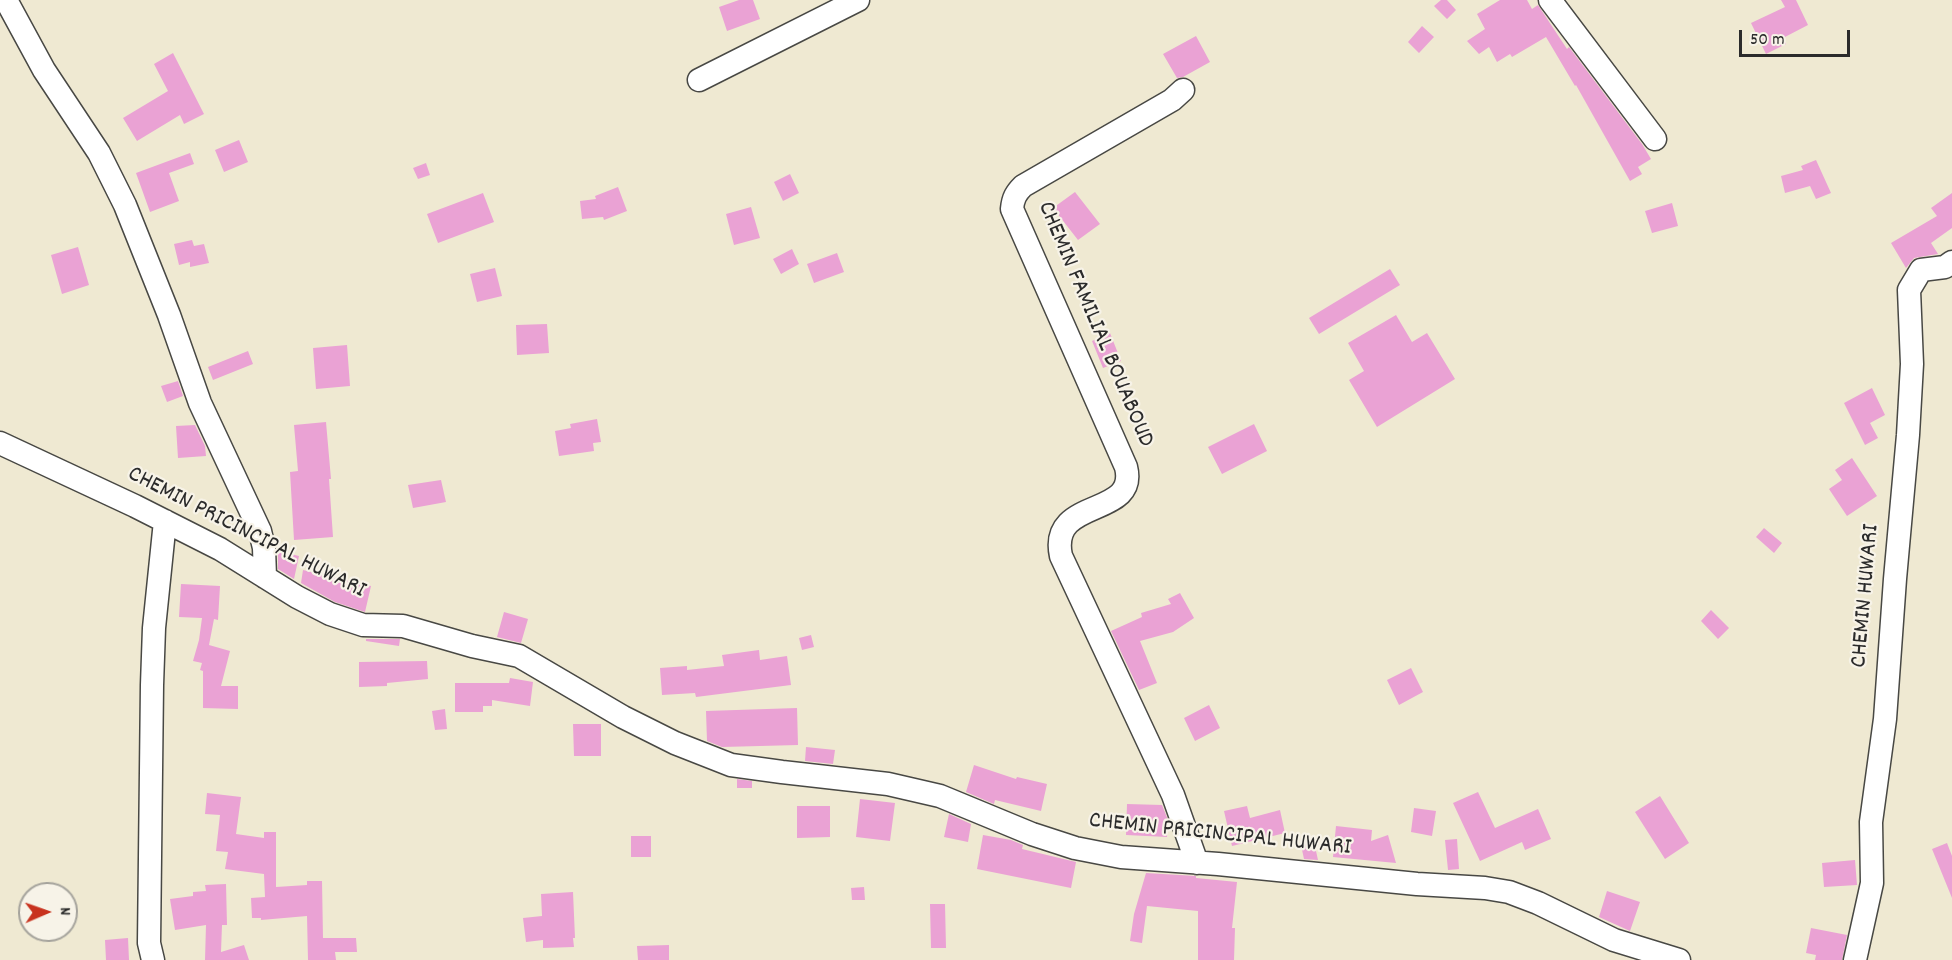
<!DOCTYPE html>
<style>
body{margin:0}
#map{position:relative;width:1952px;height:960px;overflow:hidden;background:#efe9d2;font-family:Dekko,sans-serif}
canvas{display:block}
.north{position:absolute;left:18px;top:882px;width:60px;height:60px;box-sizing:border-box;background:#f7f3e8;border:2px solid #a5a39c;border-radius:50%;rotate:88deg;font-size:16px;font-weight:700;line-height:24px;text-align:center;color:#2b2b2b}
.north::after{content:'';display:block;margin:auto;width:21px;height:27px;background:#c8321e;clip-path:polygon(50% 0,100% 100%,50% 72%,0 100%)}
.scale{position:absolute;left:1739px;top:30px;width:111px;height:27px;box-sizing:border-box;border:3px solid #2b2b2b;border-top:0;padding-left:8px;font-size:18px;line-height:21px;white-space:nowrap;color:#2b2b2b;-webkit-text-stroke:4px #f7f3e8;paint-order:stroke}
</style>
<div id="map">
<canvas width="1952" height="960"></canvas>
<div class="north">N</div>
<div class="scale">50 m</div>
</div>
<script>
const ctx = document.querySelector('canvas').getContext('2d');
ctx.lineJoin = 'round';
function fill(path, color) { ctx.fillStyle = color; ctx.fill(path, 'evenodd'); }
function trace(path, color, width, dash) { ctx.strokeStyle = color; ctx.lineWidth = width; ctx.lineCap = dash ? 'butt' : 'round'; ctx.setLineDash(dash || []); ctx.stroke(path); }
function write(font, color, halo, rows, align = 'center') {
  ctx.font = font + ' Dekko,sans-serif'; ctx.lineWidth = 4.5; ctx.setLineDash([]); ctx.textBaseline = 'middle'; ctx.strokeStyle = halo; ctx.fillStyle = color; for (const [text, x, y, turn = 0] of rows) {
    ctx.save(); ctx.translate(x, y); ctx.rotate((+turn || 0) * Math.PI / 180); ctx.textAlign = isNaN(turn) ? turn : align; if (halo) ctx.strokeText(text, 0, 0); ctx.fillText(text, 0, 0); ctx.restore();
  }
}
const building = new Path2D(`
 M739 0H753L760 19 727 31 719 7Z
 M1441 0H1447L1456 10 1447 19 1434 6Z
 M1500 0H1527L1532 9 1538 5 1567 49 1569 47 1642 144 1651 159 1638 167 1642 174 1630 181 1576 85 1575 86 1546 37 1512 57 1510 54 1497 62 1489 47 1479 54 1467 41 1485 29 1477 14Z
 M1781 0H1796L1808 25 1783 38 1786 44 1766 54 1751 23 1785 7Z
 M1422 26 1434 37 1419 53 1408 42Z
 M1196 36 1210 62 1183 77 1177 78 1163 54Z
 M173 53 204 114 184 124 180 115 137 141 123 118 168 91 154 64Z
 M239 140 248 162 224 172 215 150Z
 M190 153 194 164 169 173 179 201 150 212 136 173Z
 M1816 160 1831 193 1816 199 1810 186 1785 193 1781 176 1803 170 1801 166Z
 M426 163 430 175 418 179 413 168Z
 M790 174 799 193 783 201 774 182Z
 M618 187 627 211 604 220 603 217 582 219 580 201 596 199 595 196Z
 M1075 192 1100 224 1078 240 1053 208Z
 M483 193 494 222 438 243 427 214Z
 M1952 193V228L1931 243 1938 254 1914 258 1906 268 1891 243 1937 216 1931 208Z
 M1672 203 1678 226 1652 233 1645 211Z
 M751 207 760 238 734 245 726 214Z
 M192 240 194 246 204 244 209 263 190 267V262L179 265 174 244Z
 M78 247 89 285 62 294 51 255Z
 M792 249 799 264 781 274 773 259Z
 M837 253 844 272 814 283 807 264Z
 M495 268 502 296 477 302 470 274Z
 M1390 269 1400 285 1319 334 1309 318Z
 M1396 315 1412 342 1427 333 1455 379 1377 427 1349 380 1364 371 1348 343Z
 M547 324 549 353 517 355 516 325Z
 M1110 333 1121 361 1103 368 1092 341Z
 M347 345 350 386 316 389 313 348Z
 M248 351 253 364 213 380 208 367Z
 M178 381 183 396 167 402 161 386Z
 M1872 388 1885 415 1870 423 1878 438 1865 445 1844 403Z
 M597 419 601 442 593 443 594 451 559 456 555 431 571 428 570 424Z
 M326 422 331 479H329L333 537 294 540 290 472 298 471 294 425Z
 M1254 424 1267 451 1222 474 1208 447Z
 M195 425 205 446 206 456 178 458 176 426Z
 M1852 458 1877 496 1847 516 1829 489 1842 480 1835 470Z
 M441 480 446 502 413 508 408 485Z
 M1764 528 1782 543 1774 553 1756 537Z
 M278 551 299 556 294 579 278 569Z
 M303 570 371 586 365 612 335 602 301 583Z
 M181 584 220 586 218 620 214 619 209 645 230 651 221 686H238V709L203 708V671L200 670 202 663 193 661 199 640 202 618 179 617Z
 M1180 593 1194 618 1173 632 1140 641 1157 683 1139 690 1111 631 1142 617 1141 613 1171 604 1168 599Z
 M1711 610 1729 628 1718 639 1701 621Z
 M504 612 528 619 521 643 497 637Z
 M811 635 814 647 802 650 799 638Z
 M366 639H400L399 646 366 641Z
 M759 650 760 660 787 656 791 685 696 697 695 693 662 695 660 668 687 666V670L724 666 722 655Z
 M427 661 428 679 387 683V686L359 687V662Z
 M1411 668 1423 692 1399 705 1387 680Z
 M510 678 533 682 530 706 492 700V706H483V712H455V683H509Z
 M1209 705 1220 728 1195 741 1184 718Z
 M797 708 798 745 722 747 707 741 706 711Z
 M445 709 447 729 435 730 432 711Z
 M573 724H601V756H574Z
 M806 747 835 750 833 764 805 761Z
 M974 765 1016 779 1017 777 1047 784 1041 811 995 800 994 804 966 792Z
 M737 779 752 781V788H737Z
 M1478 792 1495 828 1538 809 1551 839 1525 850 1522 842 1480 861 1453 803Z
 M207 793 241 797 236 834 264 838V832H276V887L307 885V881H322L323 938H356L357 952H335L336 960H308L307 916 261 920V918H252L251 898 265 897 264 874 225 869 228 852 216 851 220 815 205 814Z
 M1660 796 1689 843 1665 859 1635 812Z
 M860 799 895 803 890 841 856 837Z
 M1127 804 1162 805 1168 820 1167 837 1126 835Z
 M797 806H830V837L797 838Z
 M1247 806 1250 818 1280 810 1285 833 1232 846 1224 811Z
 M1414 808 1436 811 1432 836 1411 832Z
 M949 814 971 824 968 842 944 837Z
 M1336 826 1372 830 1371 841 1388 835 1396 863 1333 857Z
 M983 835 1011 840 1023 845 1022 849 1076 862 1071 888 977 869Z
 M631 836H651V857H631Z
 M1457 839 1459 869 1448 870 1445 840Z
 M1314 842 1318 860 1304 859 1301 845Z
 M1947 843 1952 856V898L1932 849Z
 M1855 860 1857 885 1824 887 1822 863Z
 M1146 873 1196 876V878L1237 882 1232 928H1235L1234 960H1198V911L1147 906 1142 943 1130 941 1134 914Z
 M226 884 227 925H222L221 952 244 945 249 960H205L206 925 175 930 170 899 193 896V892L206 891 205 885Z
 M864 887 865 900H852L851 888Z
 M1607 891 1640 902 1630 931 1599 917Z
 M573 892 575 938H573L574 947 543 948V940L526 942 523 918 542 916 541 894Z
 M930 904H945L946 948H931Z
 M1811 928 1847 935 1842 960H1815L1816 955 1806 953Z
 M128 938 129 960H106L105 940Z
 M669 945V960H638L637 946Z`);
const minor = new Path2D(`
 M6 0 44 70 99 153 125 205 169 315 200 403 260 531 264 548 265 577
 M1550 0 1655 139
 M699 80 858 0
 M1183 90 1172 100 1023 186C1016 193 1013 198 1012 209L1126 467C1139 519 1048 496 1061 556L1173 795 1197 863
 M0 443 135 506 220 549 297 597 330 614 363 625 403 626 472 646 519 656 623 717 675 743 731 765 782 772 888 784 940 796 1032 834 1075 848 1121 857 1218 864 1417 884 1485 888 1509 892 1538 903 1614 940 1679 960
 M153 960 149 943 152 685 154 628 165 521
 M1855 960 1872 883 1871 822 1885 719 1895 579 1908 435 1912 364 1909 290 1921 270 1945 267 1952 262`);
const streetNames = [
 ["CHEMIN FAMILIAL BOUABOUD",1094,325,67],
 ["CHEMIN PRICINCIPAL HUWARI",246,534,27],
 ["CHEMIN HUWARI",1867,596,-85],
 ["CHEMIN PRICINCIPAL HUWARI",1220,836,6]
];
fill(building, '#eaa2d4');
trace(minor, '#484844', 25);
trace(minor, '#fff', 22);
write('24px', '#2b2b2b', '#f7f3e8', streetNames);
</script>
